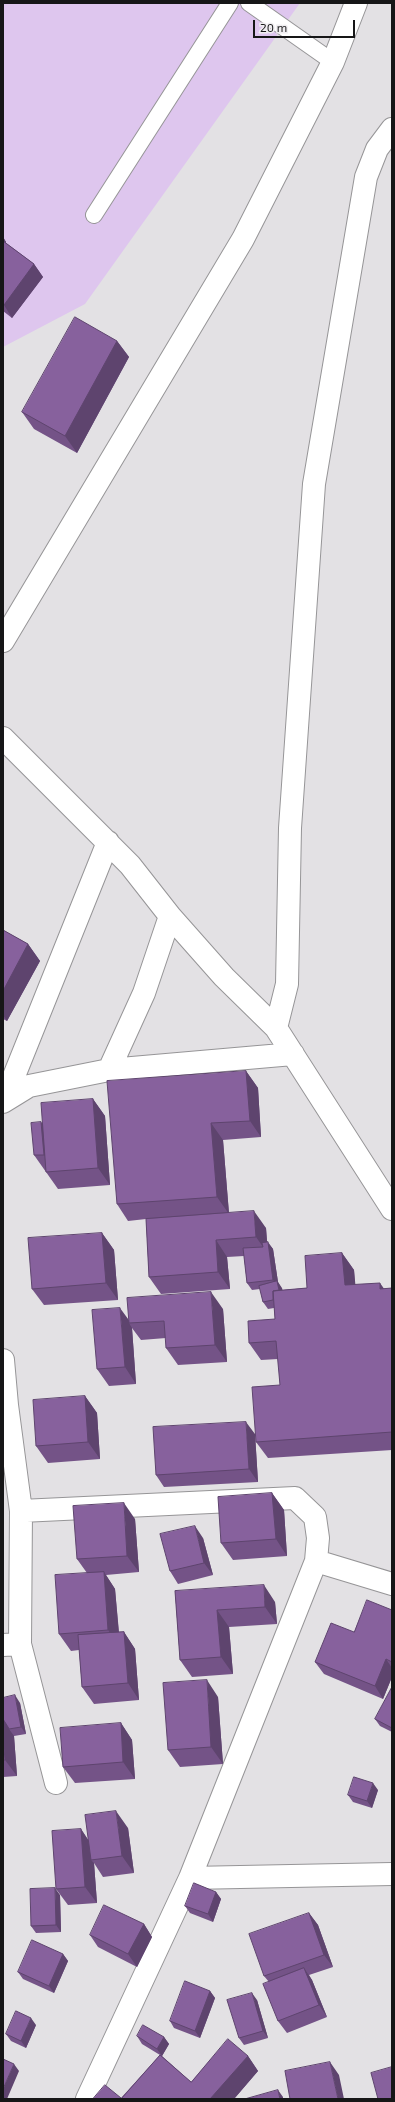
<!DOCTYPE html>
<style>
body{margin:0}
#map{position:relative;width:395px;height:2102px;overflow:hidden;background:#e3e1e4;font-family:"Exo 2",sans-serif}
canvas{display:block}
.frame{position:absolute;inset:0;border:4px solid #161617;pointer-events:none}
.scale{position:absolute;left:253px;top:20px;width:102px;height:18px;box-sizing:border-box;border:2px solid #161617;border-top:0;padding-left:5px;font-size:12px;line-height:14px;white-space:nowrap;color:#161617;-webkit-text-stroke:3px #f0eef1;paint-order:stroke}
</style>
<div id="map">
<canvas width="395" height="2102"></canvas>
<div class="frame"></div>
<div class="scale">20 m</div>
</div>
<script>
const ctx = document.querySelector('canvas').getContext('2d');
ctx.lineJoin = 'round';
function fill(path, color) { ctx.fillStyle = color; ctx.fill(path, 'evenodd'); }
function trace(path, color, width, dash) { ctx.strokeStyle = color; ctx.lineWidth = width; ctx.lineCap = dash ? 'butt' : 'round'; ctx.setLineDash(dash || []); ctx.stroke(path); }
const green = new Path2D(`
 M3 3H300L85 304 3 347Z`);
const lane = new Path2D(`
 M249 3 333 62
 M94 215 230 3`);
const street = new Path2D(`
 M3 738 130 865 170 916 144 993 109 1070 29 1086 3 1102
 M170 916 224 977 276 1028 392 1209
 M276 1028 287 984 290 828 314 484 366 177 377 149 392 129
 M109 1070 293 1054
 M4 1101 108 842
 M3 1360 7 1405 21 1511 295 1498 315 1517 318 1538 316 1561 190 1878
 M316 1561 392 1584
 M20 1644 56 1783
 M3 1645 20 1644 21 1511
 M87 2099 190 1878 392 1874`);
const secondary = new Path2D(`
 M3 641 243 239 333 62 356 3`);
const wall = new Path2D(`
 M3 237 6 242V243L34 264 43 277 12 318 3 311Z
 M117 341 129 357 77 453 34 429 22 412Z
 M3 930 28 944 40 961 7 1021 3 1019Z
 M246 1071 258 1088 261 1137 223 1140 229 1213 266 1228 267 1242 273 1249 278 1282 282 1290 307 1288 342 1253 354 1270 355 1285 384 1289 392 1288V1450L268 1458 256 1442 280 1385 278 1359 261 1360 249 1343 275 1319 274 1308 268 1309 263 1302 260 1289 252 1290 247 1283 244 1256 227 1257 230 1289 161 1294 149 1277 146 1219 128 1221 117 1204Z
 M93 1099 105 1116 110 1185 58 1189 34 1155 41 1122 42 1124Z
 M102 1233 114 1250 118 1300 44 1305 32 1289Z
 M223 1309 227 1362 178 1365 166 1348V1338L141 1340 132 1328 136 1384 109 1386 97 1369 129 1321Z
 M85 1396 97 1413 100 1459 48 1463 36 1446Z
 M255 1434 258 1482 164 1487 156 1475Z
 M272 1493 284 1510 287 1556 233 1560 221 1543Z
 M135 1519 139 1572 106 1575 115 1589 119 1632H124L135 1649 139 1700 94 1704 82 1687 79 1650 71 1651 59 1634 87 1573 77 1559Z
 M203 1538 213 1575 178 1584 170 1571Z
 M175 1591 275 1602 277 1624 229 1627 233 1674 192 1677 180 1660Z
 M392 1610V1677L383 1699 324 1674 315 1662 354 1632Z
 M392 1687V1732L380 1726 375 1719Z
 M218 1697 223 1764 180 1767 168 1750Z
 M3 1698 20 1703 26 1734 14 1736 17 1776 3 1777Z
 M121 1723 132 1740 135 1779 75 1783 63 1767Z
 M378 1790 372 1808 353 1802 348 1795Z
 M128 1828 134 1873 103 1877 94 1863 97 1903 68 1905 56 1889 81 1829 89 1841Z
 M216 1892 221 1899 213 1922 190 1913 185 1906Z
 M60 1895 61 1932 36 1933 31 1926Z
 M309 1913 318 1925 333 1967 309 1975 312 1980 327 2017 287 2033 278 2021 269 1982 264 1976Z
 M144 1924 152 1937 137 1967 98 1947 90 1935Z
 M63 1954 68 1961 54 1993 23 1979 18 1972Z
 M210 1991 215 1998 200 2038 174 2028 170 2021Z
 M257 2000 268 2038 244 2045 239 2038Z
 M36 2025 26 2048 11 2041 6 2034Z
 M137 2036 164 2037 169 2044 162 2056 191 2082 248 2056 258 2071 234 2099H93L121 2098 160 2055 142 2044Z`);
const shadedWall = new Path2D(`
 M3 237 6 242 3 248Z
 M34 264 43 277 12 318 4 305Z
 M117 341 129 357 77 453 65 436Z
 M28 944 40 961 7 1021 3 1015V991Z
 M246 1071 258 1088 261 1137 250 1121Z
 M93 1099 105 1116 110 1185 98 1168Z
 M41 1122 53 1139 55 1171 44 1155Z
 M211 1123 223 1140 229 1214 217 1197Z
 M254 1211 266 1228 268 1254 256 1237Z
 M102 1233 114 1250 118 1300 106 1283Z
 M216 1240 227 1257 230 1289 218 1272Z
 M268 1242 273 1249 278 1282 282 1288 287 1305 282 1297 278 1287 273 1280Z
 M342 1253 354 1270 357 1302 345 1285Z
 M380 1283 392 1300 380 1289Z
 M211 1292 223 1309 227 1362 215 1345Z
 M120 1308 131 1323H129L132 1328 136 1384 125 1367Z
 M85 1396 97 1413 100 1459 88 1442Z
 M246 1422 255 1434 258 1482 249 1469Z
 M272 1493 284 1510 287 1556 276 1539Z
 M124 1503 135 1519 139 1572 127 1556Z
 M195 1526 203 1538 213 1575 204 1563Z
 M104 1572 115 1589 120 1647 108 1630Z
 M264 1585 275 1602 277 1624 265 1607Z
 M217 1610 229 1627 233 1674 221 1657Z
 M124 1632 135 1649 139 1700 128 1683Z
 M386 1659 392 1668V1677L383 1699 375 1686Z
 M207 1680 218 1697 223 1764 211 1747Z
 M15 1695 20 1703 26 1734 21 1727Z
 M3 1719 10 1729H9L14 1736 17 1776 5 1760 3 1736Z
 M121 1723 132 1740 135 1779 123 1762Z
 M373 1783 378 1790 372 1808 367 1801Z
 M116 1811 128 1828 134 1873 122 1856Z
 M81 1829 92 1846 91 1860 94 1863 97 1903 85 1887Z
 M55 1888 60 1895 61 1932 56 1925Z
 M216 1892 221 1899 213 1922 208 1914Z
 M309 1913 318 1925 333 1967 324 1955Z
 M144 1924 152 1937 137 1967 128 1954Z
 M63 1954 68 1961 54 1993 49 1986Z
 M304 1968 312 1980 327 2017 319 2005Z
 M210 1991 215 1998 200 2038 195 2031Z
 M252 1993 257 2000 268 2038 263 2031Z
 M31 2018 36 2025 26 2048 21 2041Z
 M164 2037 169 2044 162 2056 157 2049Z
 M248 2056 258 2071 234 2099H210Z
 M330 2062 339 2075 344 2099H338Z
 M14 2064 19 2071 7 2099H3V2089Z
 M278 2090 283 2097V2099H280Z`);
const building = new Path2D(`
 M3 241 34 264 4 305H3Z
 M75 317 117 341 65 436 22 412Z
 M3 930 28 944 3 991Z
 M246 1071 250 1121 211 1123 217 1197 117 1204 107 1081Z
 M93 1099 98 1168 46 1172 41 1103Z
 M41 1122 44 1155H34L31 1123Z
 M254 1211 256 1237 216 1240 218 1272 149 1277 146 1219Z
 M102 1233 106 1283 32 1289 28 1238Z
 M268 1242 273 1280 247 1283 243 1248 263 1247 262 1243Z
 M342 1253 345 1285 380 1283V1289L392 1288V1432L256 1442 252 1387 280 1385 276 1341 249 1343 248 1321 275 1319 273 1291 307 1288 305 1256Z
 M277 1281 279 1290 273 1291V1300L263 1302 259 1286Z
 M211 1292 215 1345 166 1348 164 1321 129 1323 127 1298Z
 M120 1308 125 1367 97 1369 92 1310Z
 M85 1396 88 1442 36 1446 33 1400Z
 M246 1422 249 1469 156 1475 153 1427Z
 M272 1493 276 1539 221 1543 218 1497Z
 M124 1503 127 1556 77 1559 73 1506Z
 M195 1526 204 1563 170 1571 160 1534Z
 M104 1572 108 1630 59 1634 55 1575Z
 M264 1585 265 1607 217 1610 221 1657 180 1660 175 1591Z
 M367 1600 392 1610V1662L386 1659 375 1686 315 1662 331 1623 354 1632Z
 M124 1632 128 1683 82 1687 78 1635Z
 M207 1680 211 1747 168 1750 163 1683Z
 M392 1687V1728L375 1719Z
 M15 1695 21 1727 9 1729 8 1727 3 1719V1698Z
 M121 1723 123 1762 63 1767 60 1728Z
 M3 1736 5 1760H3Z
 M354 1777 373 1783 367 1801 348 1795Z
 M116 1811 122 1856 91 1860 85 1815Z
 M81 1829 85 1887 56 1889 52 1831Z
 M194 1883 216 1892 208 1914 185 1906Z
 M55 1888 56 1925 31 1926 30 1889Z
 M104 1905 144 1924 128 1954 90 1935Z
 M309 1913 324 1955 264 1976 249 1934Z
 M32 1940 63 1954 49 1986 18 1972Z
 M304 1968 319 2005 278 2021 263 1984Z
 M185 1981 210 1991 195 2031 170 2021Z
 M252 1993 263 2031 239 2038 227 2000Z
 M16 2011 31 2018 21 2041 6 2034Z
 M143 2025 164 2037 157 2049 137 2036Z
 M228 2039 248 2056 210 2099H121L160 2055 191 2082Z
 M3 2059 14 2064 3 2089Z
 M330 2062 338 2099H290L285 2071Z
 M392 2067V2099H378L371 2073Z
 M105 2085 121 2098V2099H93Z
 M278 2090 280 2099H245Z`);
fill(green, '#dec6ee');
trace(lane, '#969597', 18);
trace(street, '#969597', 24);
trace(secondary, '#969597', 24);
trace(lane, '#fff', 16);
trace(street, '#fff', 22);
trace(secondary, '#fff', 22);
fill(wall, '#745387');
fill(shadedWall, '#5e446e');
fill(building, '#87619d');
trace(building, '#5e446e', 1);
</script>
